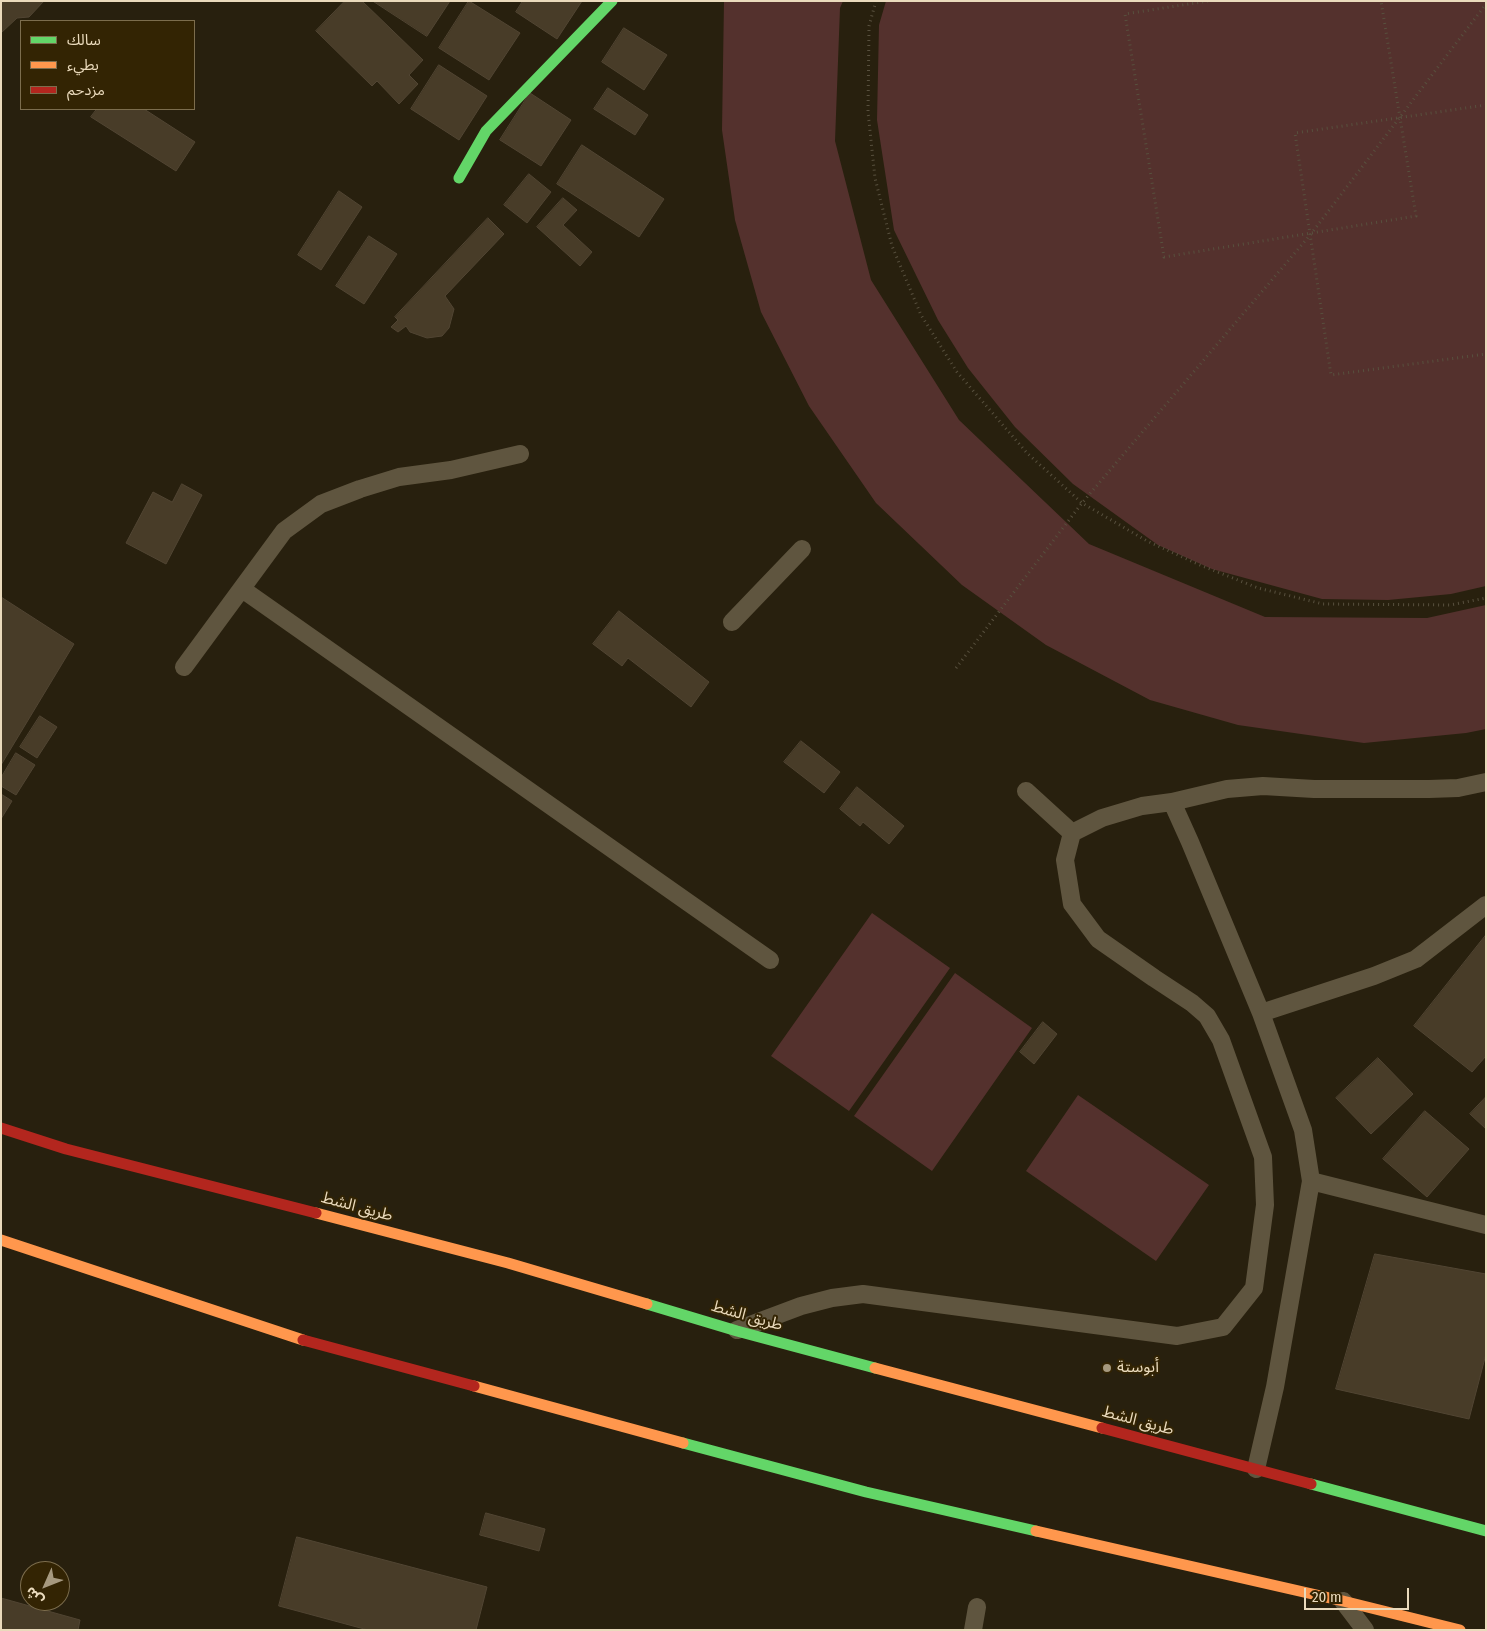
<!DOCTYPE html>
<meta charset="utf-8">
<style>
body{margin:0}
#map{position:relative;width:1487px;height:1631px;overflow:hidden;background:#28200e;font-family:"Fira Sans Condensed","Noto Sans Arabic",sans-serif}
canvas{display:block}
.frame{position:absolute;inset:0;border:2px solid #eadabc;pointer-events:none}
.legend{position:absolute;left:20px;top:20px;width:175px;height:90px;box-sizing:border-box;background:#332403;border:1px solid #7c6d4d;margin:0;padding:6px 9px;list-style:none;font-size:15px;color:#eadabc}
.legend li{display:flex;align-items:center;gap:10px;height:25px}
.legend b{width:25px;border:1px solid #7c6d4d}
.north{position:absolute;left:20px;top:1561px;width:50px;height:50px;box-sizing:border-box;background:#332403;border:1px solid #7c6d4d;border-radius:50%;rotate:226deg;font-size:14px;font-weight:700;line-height:20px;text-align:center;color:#eadabc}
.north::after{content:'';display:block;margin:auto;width:18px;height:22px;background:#a6997f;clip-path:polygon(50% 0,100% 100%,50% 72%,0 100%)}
.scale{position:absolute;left:1304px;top:1588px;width:105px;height:22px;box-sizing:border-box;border:2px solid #eadabc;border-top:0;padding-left:6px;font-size:15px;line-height:18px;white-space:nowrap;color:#eadabc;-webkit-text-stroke:4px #332403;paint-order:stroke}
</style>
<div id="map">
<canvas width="1487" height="1631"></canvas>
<div class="frame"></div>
<ul class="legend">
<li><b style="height:6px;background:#63d668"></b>سالك</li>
<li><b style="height:6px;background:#ff974d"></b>بطيء</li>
<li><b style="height:6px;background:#b3261e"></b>مزدحم</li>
</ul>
<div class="north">ش</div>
<div class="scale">20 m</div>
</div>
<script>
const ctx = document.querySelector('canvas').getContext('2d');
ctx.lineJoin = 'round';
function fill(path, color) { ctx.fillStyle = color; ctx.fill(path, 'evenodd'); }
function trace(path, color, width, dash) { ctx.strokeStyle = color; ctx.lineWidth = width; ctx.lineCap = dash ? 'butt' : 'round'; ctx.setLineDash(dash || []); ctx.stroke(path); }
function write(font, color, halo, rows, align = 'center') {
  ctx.font = font + ' "Fira Sans Condensed","Noto Sans Arabic",sans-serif'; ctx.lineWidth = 4; ctx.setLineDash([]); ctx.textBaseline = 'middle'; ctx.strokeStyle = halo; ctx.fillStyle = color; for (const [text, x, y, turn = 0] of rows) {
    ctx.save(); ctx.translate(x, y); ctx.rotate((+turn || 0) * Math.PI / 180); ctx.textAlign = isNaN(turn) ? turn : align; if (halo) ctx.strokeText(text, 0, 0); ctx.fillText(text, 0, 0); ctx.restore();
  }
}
const green = new Path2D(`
 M724 1H843L840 8 835 141 871 280 959 420 1089 544 1265 617 1427 618 1486 605V729L1466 733 1364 743 1238 725 1150 700 1046 645 962 585 876 503 809 406 761 312 735 220 722 130Z
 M886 1H1486V586L1451 594 1388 600 1322 599 1212 569 1158 545 1073 484 1015 427 968 368 938 320 894 230 877 120 879 25Z
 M872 913 950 968 849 1111 771 1056Z
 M955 973 1032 1028 932 1171 854 1116Z
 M1078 1095 1209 1185 1156 1261 1026 1171Z`);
const building = new Path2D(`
 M1 1H44L29 17 17 18 1 33Z
 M345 1H362L423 60 409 75 418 84 399 104 377 81 372 86 316 31Z
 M373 1H450L427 36Z
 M469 1 520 33 489 80 439 48Z
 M523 1H582L557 39 516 12Z
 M624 28 667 55 644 90 602 62Z
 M439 65 487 96 459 140 411 109Z
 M608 88 648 115 635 135 594 109Z
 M530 93 571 120 541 166 500 140Z
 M97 109H144L195 142 176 171 91 117Z
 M582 145 664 199 639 237 557 184Z
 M529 174 551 192 527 223 504 205Z
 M339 191 362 207 321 270 298 255Z
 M563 198 577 210 563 225 592 252 580 266 537 227Z
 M488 218 504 234 445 296 454 309 449 328 442 336 427 338 410 332 406 326 398 332 391 327 398 320 395 317Z
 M369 236 397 254 364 304 336 286Z
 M182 484 202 495 166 564 126 543 153 492 172 502Z
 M1 597 74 644 1 765Z
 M619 611 709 682 691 707 628 658 622 666 593 644Z
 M40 716 57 727 37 758 20 747Z
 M801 741 840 772 824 793 784 762Z
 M16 753 35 765 16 795 1 786V778Z
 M857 787 904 826 889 844 863 822 860 826 840 809Z
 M1 794 12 801 1 819Z
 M1486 935V1056L1472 1072 1414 1026Z
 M1043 1022 1057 1034 1034 1064 1020 1052Z
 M1378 1058 1413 1094 1371 1134 1336 1098Z
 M1486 1097V1129L1470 1114Z
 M1425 1111 1469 1149 1427 1197 1383 1159Z
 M1375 1254 1486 1274V1354L1469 1419 1336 1389Z
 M486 1513 545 1529 539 1551 480 1535Z
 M297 1537 487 1587 476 1630H368L279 1606Z
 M1 1598 80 1620 78 1630H1Z`);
const path = new Path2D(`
 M876 1 869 26 868 112 875 178 892 246 921 315 957 372 1027 453 1082 503 1147 541 1200 565 1258 588 1323 604 1450 605 1486 598
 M1208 1 1125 14 1164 257 1416 216 1381 1
 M1486 105 1295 133 1331 375 1486 354
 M956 668 1082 503 1311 234 1486 4`);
const lane = new Path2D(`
 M242 589 770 960
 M732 622 802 549
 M184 667 284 531 321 504 360 489 399 477 451 470 520 454
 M1026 791 1072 833
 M1172 802 1227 789 1263 786 1314 789H1429L1458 788 1486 782
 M1261 1013 1374 976 1416 959 1486 905
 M1311 1181 1486 1225
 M737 1330 801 1306 832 1298 863 1294 1177 1336 1223 1327 1254 1288 1265 1205 1263 1157 1221 1040 1207 1016 1192 1003 1154 978 1098 939 1072 904 1065 860 1072 833 1102 818 1142 806 1172 802 1190 842 1261 1013 1303 1130 1311 1181 1275 1387 1256 1469
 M1343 1601 1365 1630
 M973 1630 977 1607`);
const fast = new Path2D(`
 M459 178 486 131 612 1
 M647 1304 737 1331 875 1368
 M683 1443 866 1492 1036 1531
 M1311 1484 1486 1531`);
const slow = new Path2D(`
 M316 1213 508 1263 647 1304
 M1 1240 303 1340
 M875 1368 1102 1428
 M474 1386 683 1443
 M1036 1531 1343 1601 1460 1630`);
const jam = new Path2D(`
 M1 1128 66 1149 316 1213
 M303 1340 474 1386
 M1102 1428 1311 1484`);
const markers = [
 [1107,1368,5,"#a6997f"]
];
const streetNames = [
 ["طريق الشط",357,1207,15],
 ["طريق الشط",747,1316,16],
 ["طريق الشط",1138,1421,15]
];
const poiNames = [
 ["أبوستة",1117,1368]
];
fill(green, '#54312d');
fill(building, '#483c28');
trace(building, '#514533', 1);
trace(path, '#58503e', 3, [1, 4]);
trace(lane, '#5f553f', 18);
trace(fast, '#63d668', 11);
trace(slow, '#ff974d', 11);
trace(jam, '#b3261e', 11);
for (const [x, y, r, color] of markers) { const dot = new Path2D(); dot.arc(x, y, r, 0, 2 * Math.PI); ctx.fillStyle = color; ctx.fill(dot); trace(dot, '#332403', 2); }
write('16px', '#eadabc', '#332403', streetNames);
write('16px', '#eadabc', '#332403', poiNames, 'left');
</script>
